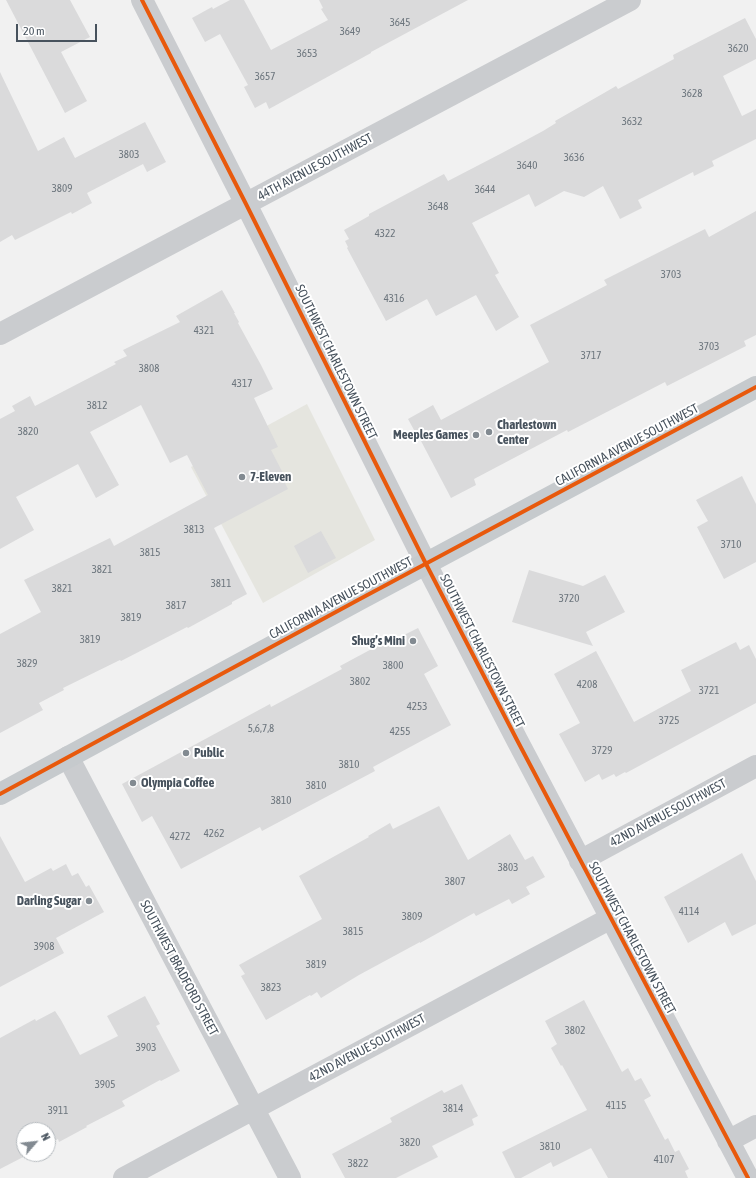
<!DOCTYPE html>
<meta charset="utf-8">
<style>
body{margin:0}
#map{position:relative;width:756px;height:1178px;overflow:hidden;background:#f1f1f1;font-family:"Asap Condensed",sans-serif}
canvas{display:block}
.north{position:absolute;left:16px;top:1122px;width:40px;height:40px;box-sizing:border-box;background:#fff;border:1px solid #b5babe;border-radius:50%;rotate:62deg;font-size:11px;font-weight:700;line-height:16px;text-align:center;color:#47525d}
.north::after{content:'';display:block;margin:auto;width:14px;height:18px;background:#828a91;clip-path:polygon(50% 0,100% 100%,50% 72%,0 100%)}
.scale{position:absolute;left:16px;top:24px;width:81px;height:18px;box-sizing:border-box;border:2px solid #47525d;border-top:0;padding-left:5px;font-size:12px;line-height:14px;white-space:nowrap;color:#47525d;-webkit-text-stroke:3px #fff;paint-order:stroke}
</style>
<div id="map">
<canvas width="756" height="1178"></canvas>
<div class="north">N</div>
<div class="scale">20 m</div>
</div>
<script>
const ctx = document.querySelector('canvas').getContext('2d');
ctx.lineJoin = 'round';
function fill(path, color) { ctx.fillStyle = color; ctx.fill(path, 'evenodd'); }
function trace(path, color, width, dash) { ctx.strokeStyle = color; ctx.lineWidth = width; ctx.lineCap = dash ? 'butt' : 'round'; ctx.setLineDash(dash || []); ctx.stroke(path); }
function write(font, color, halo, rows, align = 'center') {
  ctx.font = font + ' "Asap Condensed",sans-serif'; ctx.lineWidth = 4; ctx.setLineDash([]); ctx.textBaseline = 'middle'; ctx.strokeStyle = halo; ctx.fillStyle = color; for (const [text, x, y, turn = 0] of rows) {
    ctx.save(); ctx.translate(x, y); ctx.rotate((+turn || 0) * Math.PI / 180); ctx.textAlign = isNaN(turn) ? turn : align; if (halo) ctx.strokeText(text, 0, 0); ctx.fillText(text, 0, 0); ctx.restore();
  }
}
const commercial = new Path2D(`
 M307 404 375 540 263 603 191 467Z`);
const building = new Path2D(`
 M6 0H70L90 37 61 52 87 101 65 113Z
 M230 0H244L271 50 328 20 321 9 323 8 319 0H468L371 52V53L269 109 266 102 255 108 244 87 248 85 220 34 205 42 192 18 212 7 213 9Z
 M745 18 756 39V59L723 76 742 116 756 109V139L712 161 714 166 694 176 693 172 638 200 642 208 620 219 603 186 584 197 564 191 535 207 529 194 472 223 499 273 495 275 519 317 496 331 476 295 436 316 427 299 386 321 347 248 348 247 345 241 349 239 344 230 369 216V214L444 174 448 181 502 153 543 131 556 123 555 121 604 93 616 86 618 89 674 59 673 55Z
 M0 72 38 151 64 137 75 158 145 122 166 162 147 172 143 164 87 193 92 203 72 214 71 212 15 240 12 235 0 242Z
 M756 211V335L744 341 746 346 667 386 665 382 568 432 567 430 474 479 476 485 451 498 421 441H420L408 419 433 405 441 420 549 362 530 325 607 285 604 280 705 229 709 237Z
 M222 290 235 313H234L239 322 238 323 261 365 273 389 254 398 278 447 271 450 287 481 285 483 288 489 214 528 247 594 232 602V604L188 628 187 627 121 661 120 660 63 688 64 690 39 703 43 710 0 733V634L41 612 24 580 110 538 114 546 208 495 187 455 170 463 141 405 90 432 119 485 96 498 78 464 16 497 34 530 0 549V419L15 411 12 406 30 396 35 406 116 364 114 362 127 356 123 350 180 322 176 316Z
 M742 476 756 504V562L724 579 697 527 708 521 696 500Z
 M321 531 336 558 308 573 294 546Z
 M529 570 583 586 605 575 625 612 586 632 593 646 512 622Z
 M418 628 438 666 424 674 451 725 373 767 375 771 262 831 260 827 181 869 152 816 142 822 122 784 270 704 271 707 342 669 340 666 394 637 396 639Z
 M736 642 740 650 749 645 756 659V703L626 773 625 772 616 777 614 774 602 780 599 774 585 782 559 734 580 723 554 674 596 651 634 722 691 691 681 670Z
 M439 806 468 860 510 834 525 860 533 856 545 877 526 887 530 894 512 904 509 899 476 916 474 913 420 943V942L359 975 321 998 317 992 311 996 310 995 266 1020 241 976 245 974 239 965 322 919 299 876 369 837 368 836 390 823 393 829Z
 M0 836 25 882 51 868 53 871 66 864 72 876 78 873 86 887 89 885 104 912 56 938 64 953 0 987Z
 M742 853 756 881V924L732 936 725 922 688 943 664 897Z
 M145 996 160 1024 156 1026 180 1071 161 1081 160 1080 122 1101 125 1106 86 1126 87 1127 59 1142 58 1139 48 1144V1130H24V1154H29L0 1169V1038L35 1019 36 1021 55 1011 61 1020 80 1055 118 1036 107 1016Z
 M584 1000 622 1072 628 1068 635 1081 641 1078 651 1096 644 1100 665 1140 668 1138 675 1152 679 1150 689 1169 685 1171 688 1178H608L591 1148 553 1167 551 1162 521 1178H515L502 1152 587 1110 562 1065 561 1066 551 1048 557 1044 545 1021Z
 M462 1084 478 1116 472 1119 474 1125 432 1146 438 1157 396 1178H345L332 1154 392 1122 390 1118 442 1090 444 1093Z`);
const minor = new Path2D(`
 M142 0 246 204 426 564 517 740 748 1178
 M0 334 630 0
 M68 757 290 1178
 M580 861 756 766
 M728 1141 756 1126
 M124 1178 611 918`);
const major = new Path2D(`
 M0 794 358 600 756 387`);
const cycleway = new Path2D(`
 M142 0 246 204 426 564 517 740 748 1178
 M0 794 358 600 756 387`);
const markers = [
 [489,432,4,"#828a91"],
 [476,435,4,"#828a91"],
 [242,477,4,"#828a91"],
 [413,641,4,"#828a91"],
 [186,753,4,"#828a91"],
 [133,783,4,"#828a91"],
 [89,901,4,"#828a91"]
];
const numberNames = [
 ["3645",400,23],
 ["3649",350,32],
 ["3620",738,49],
 ["3653",307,54],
 ["3657",265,77],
 ["3628",692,94],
 ["3632",632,122],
 ["3803",129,155],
 ["3636",574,158],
 ["3640",527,166],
 ["3809",62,189],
 ["3644",485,190],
 ["3648",438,207],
 ["4322",385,234],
 ["3703",671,275],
 ["4316",394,299],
 ["4321",204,331],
 ["3703",709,347],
 ["3717",591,356],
 ["3808",149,369],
 ["4317",242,384],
 ["3812",97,406],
 ["3820",28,432],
 ["3813",194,530],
 ["3710",731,545],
 ["3815",150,553],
 ["3821",102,570],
 ["3811",221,584],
 ["3821",62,589],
 ["3720",569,599],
 ["3817",176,606],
 ["3819",131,618],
 ["3819",90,640],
 ["3829",27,664],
 ["3800",393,666],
 ["3802",360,682],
 ["4208",587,685],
 ["3721",709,691],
 ["4253",417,707],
 ["3725",669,721],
 ["5,6,7,8",261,729],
 ["4255",400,732],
 ["3729",602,751],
 ["3810",349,765],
 ["3810",316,786],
 ["3810",281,801],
 ["4262",214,834],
 ["4272",180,837],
 ["3803",508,868],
 ["3807",455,882],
 ["4114",689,912],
 ["3809",412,917],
 ["3815",353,932],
 ["3908",44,947],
 ["3819",316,965],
 ["3823",271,988],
 ["3802",575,1031],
 ["3903",146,1048],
 ["3905",105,1085],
 ["4115",616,1106],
 ["3814",453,1109],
 ["3911",58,1111],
 ["3820",410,1143],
 ["3810",550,1147],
 ["4107",664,1160],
 ["3822",358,1164]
];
const streetNames = [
 ["44TH AVENUE SOUTHWEST",315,167,-28],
 ["SOUTHWEST CHARLESTOWN STREET",336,362,64],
 ["CALIFORNIA AVENUE SOUTHWEST",627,445,-28],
 ["CALIFORNIA AVENUE SOUTHWEST",341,598,-28],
 ["SOUTHWEST CHARLESTOWN STREET",482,651,63],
 ["42ND AVENUE SOUTHWEST",668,813,-28],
 ["SOUTHWEST CHARLESTOWN STREET",632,938,62],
 ["SOUTHWEST BRADFORD STREET",179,968,62],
 ["42ND AVENUE SOUTHWEST",367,1048,-28]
];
const poiNames = [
 ["Charlestown",497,425],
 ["Center",497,440],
 ["Meeples Games",468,435,"right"],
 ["7-Eleven",250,477],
 ["Shug’s Mini",405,641,"right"],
 ["Public",194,753],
 ["Olympia Coffee",141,783],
 ["Darling Sugar",81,901,"right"]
];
fill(commercial, '#e5e5df');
fill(building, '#dadadb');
trace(minor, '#cacccf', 22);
trace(major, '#c6cacd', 22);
trace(cycleway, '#e8590c', 4);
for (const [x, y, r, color] of markers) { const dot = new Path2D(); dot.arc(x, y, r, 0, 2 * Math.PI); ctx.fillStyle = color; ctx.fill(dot); trace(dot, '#fff', 1.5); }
write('11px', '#6c757d', null, numberNames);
write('13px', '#47525d', '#fff', streetNames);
write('bold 13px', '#47525d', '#fff', poiNames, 'left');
</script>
